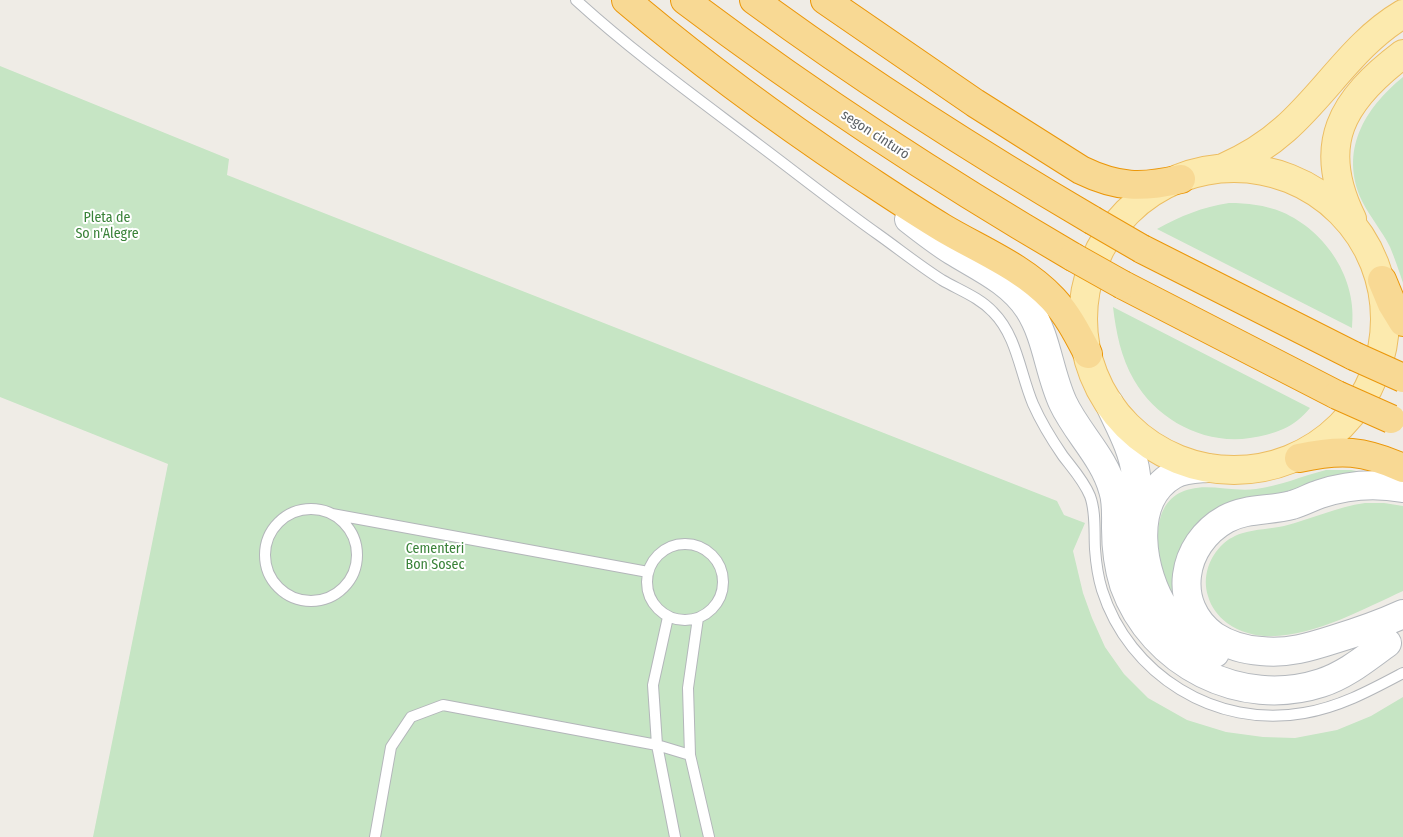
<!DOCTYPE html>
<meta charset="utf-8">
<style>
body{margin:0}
canvas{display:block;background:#efece6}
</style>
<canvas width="1403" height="837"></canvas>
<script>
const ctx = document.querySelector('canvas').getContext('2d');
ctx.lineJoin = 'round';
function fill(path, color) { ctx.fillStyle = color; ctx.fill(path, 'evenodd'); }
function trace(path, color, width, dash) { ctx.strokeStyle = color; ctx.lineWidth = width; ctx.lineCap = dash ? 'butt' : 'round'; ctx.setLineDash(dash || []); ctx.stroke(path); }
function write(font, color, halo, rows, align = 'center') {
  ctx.font = font + ' "Fira Sans Condensed",sans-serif'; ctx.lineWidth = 4; ctx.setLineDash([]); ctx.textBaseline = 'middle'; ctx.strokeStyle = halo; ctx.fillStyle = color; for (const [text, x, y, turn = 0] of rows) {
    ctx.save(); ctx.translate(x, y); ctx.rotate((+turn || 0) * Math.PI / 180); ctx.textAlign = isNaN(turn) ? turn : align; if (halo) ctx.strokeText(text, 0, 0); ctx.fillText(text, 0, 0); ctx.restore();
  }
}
const green = new Path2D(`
 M0 66 229 159 227 175 1057 501 1064 515 1085 523 1073 551 1083 593 1092 618 1105 647 1124 674 1148 698 1187 720 1226 732 1263 737 1295 738 1337 730 1371 716 1403 697V837H93L168 464 0 397Z
 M1403 77V283C1399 271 1395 259 1390 247 1382 231 1370 217 1362 201 1339 151 1364 109 1403 77Z
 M1229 203C1247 203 1265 205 1282 212 1326 231 1358 279 1352 328L1157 229C1181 216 1202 207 1229 203Z
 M1113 307 1310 408C1294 428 1275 434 1250 438 1204 445 1157 420 1134 380 1121 358 1116 332 1113 307Z
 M1326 470H1351L1362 472 1287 492 1239 502 1178 606C1173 599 1166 591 1163 584 1161 578 1161 571 1160 565 1156 536 1154 497 1191 489 1209 484 1234 492 1256 489 1280 486 1302 476 1326 470Z
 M1365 503H1384L1403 506V591C1356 612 1276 659 1227 623 1218 616 1211 607 1208 596 1202 577 1209 557 1223 544 1228 539 1236 535 1243 533 1256 529 1270 529 1284 526 1311 519 1337 507 1365 503Z`);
const lane = new Path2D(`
 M576 0C633 52 697 98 759 145 799 175 838 206 879 235 900 250 920 266 942 280 959 290 979 297 993 312 1017 336 1020 373 1033 404 1041 422 1052 440 1063 456 1073 469 1084 481 1090 496 1096 512 1094 531 1095 549 1096 563 1098 577 1102 590 1129 675 1216 729 1304 713 1340 707 1371 690 1403 673
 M265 555a46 46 0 1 1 92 0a46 46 0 1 1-92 0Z
 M332 514 648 572
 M647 582a38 38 0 1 1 76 0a38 38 0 1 1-76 0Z
 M668 617 653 685 657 745 675 837
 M698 618 688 688 690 755 709 837
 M375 837 391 747 411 717 443 705 657 745 690 755`);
const secondary = new Path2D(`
 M909 219C923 230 937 241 953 251 979 267 1011 281 1029 309 1047 337 1049 373 1063 403 1077 433 1104 457 1113 490 1117 502 1116 515 1116 528 1116 548 1118 566 1124 585 1152 664 1241 709 1321 683 1346 675 1366 658 1387 643
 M1109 403C1120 427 1133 449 1136 475L1128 526
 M1207 468C1195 469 1183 469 1173 475 1128 501 1141 574 1166 611 1179 629 1196 643 1215 653
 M1403 488C1376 483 1347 485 1320 494 1311 497 1302 502 1292 505 1270 511 1246 508 1226 519 1181 544 1171 605 1214 636 1228 645 1245 650 1261 651 1288 654 1310 647 1335 639 1358 632 1381 624 1403 614`);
const primary = new Path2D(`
 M1083 319a151 151 0 1 1 302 0a151 151 0 1 1-302 0Z
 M1223 168C1246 158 1266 146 1285 129 1326 93 1354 43 1403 14
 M1352 219C1315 144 1342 100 1403 54`);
const highway = new Path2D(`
 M626 0C699 62 777 119 856 172 885 191 913 210 943 228 980 250 1023 267 1053 299 1068 315 1078 335 1088 354
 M685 0C809 94 938 178 1073 257
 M754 0C863 80 976 152 1092 220
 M825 0 975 103 1081 170C1118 188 1142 188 1181 179
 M1142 249 1354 356
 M1382 280 1392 304 1403 322
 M1123 285 1337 395
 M1299 458C1341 449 1363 450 1403 468`);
const highwayBridge = new Path2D(`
 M1092 220 1142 249
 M1073 257 1123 285
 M1354 356 1403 378
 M1337 395 1391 419`);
const streetNames = [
 ["segon cinturó",875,135,33]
];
const parkNames = [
 ["Pleta de",107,218],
 ["So n'Alegre",107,234],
 ["Cementeri",435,549],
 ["Bon Sosec",435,565]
];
fill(green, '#c6e5c4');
trace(lane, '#b3b6ba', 12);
trace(secondary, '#b4b8bd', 30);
trace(primary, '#ecbd62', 30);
trace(highway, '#eb970a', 30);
trace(lane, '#fff', 10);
trace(secondary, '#fff', 28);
trace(primary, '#fceaae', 28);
trace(highway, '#f8d994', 28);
trace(highwayBridge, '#eb970a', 30, []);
trace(highwayBridge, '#f8d994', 28);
write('14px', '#5d6266', '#fff', streetNames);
write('14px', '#398238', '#fff', parkNames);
</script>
